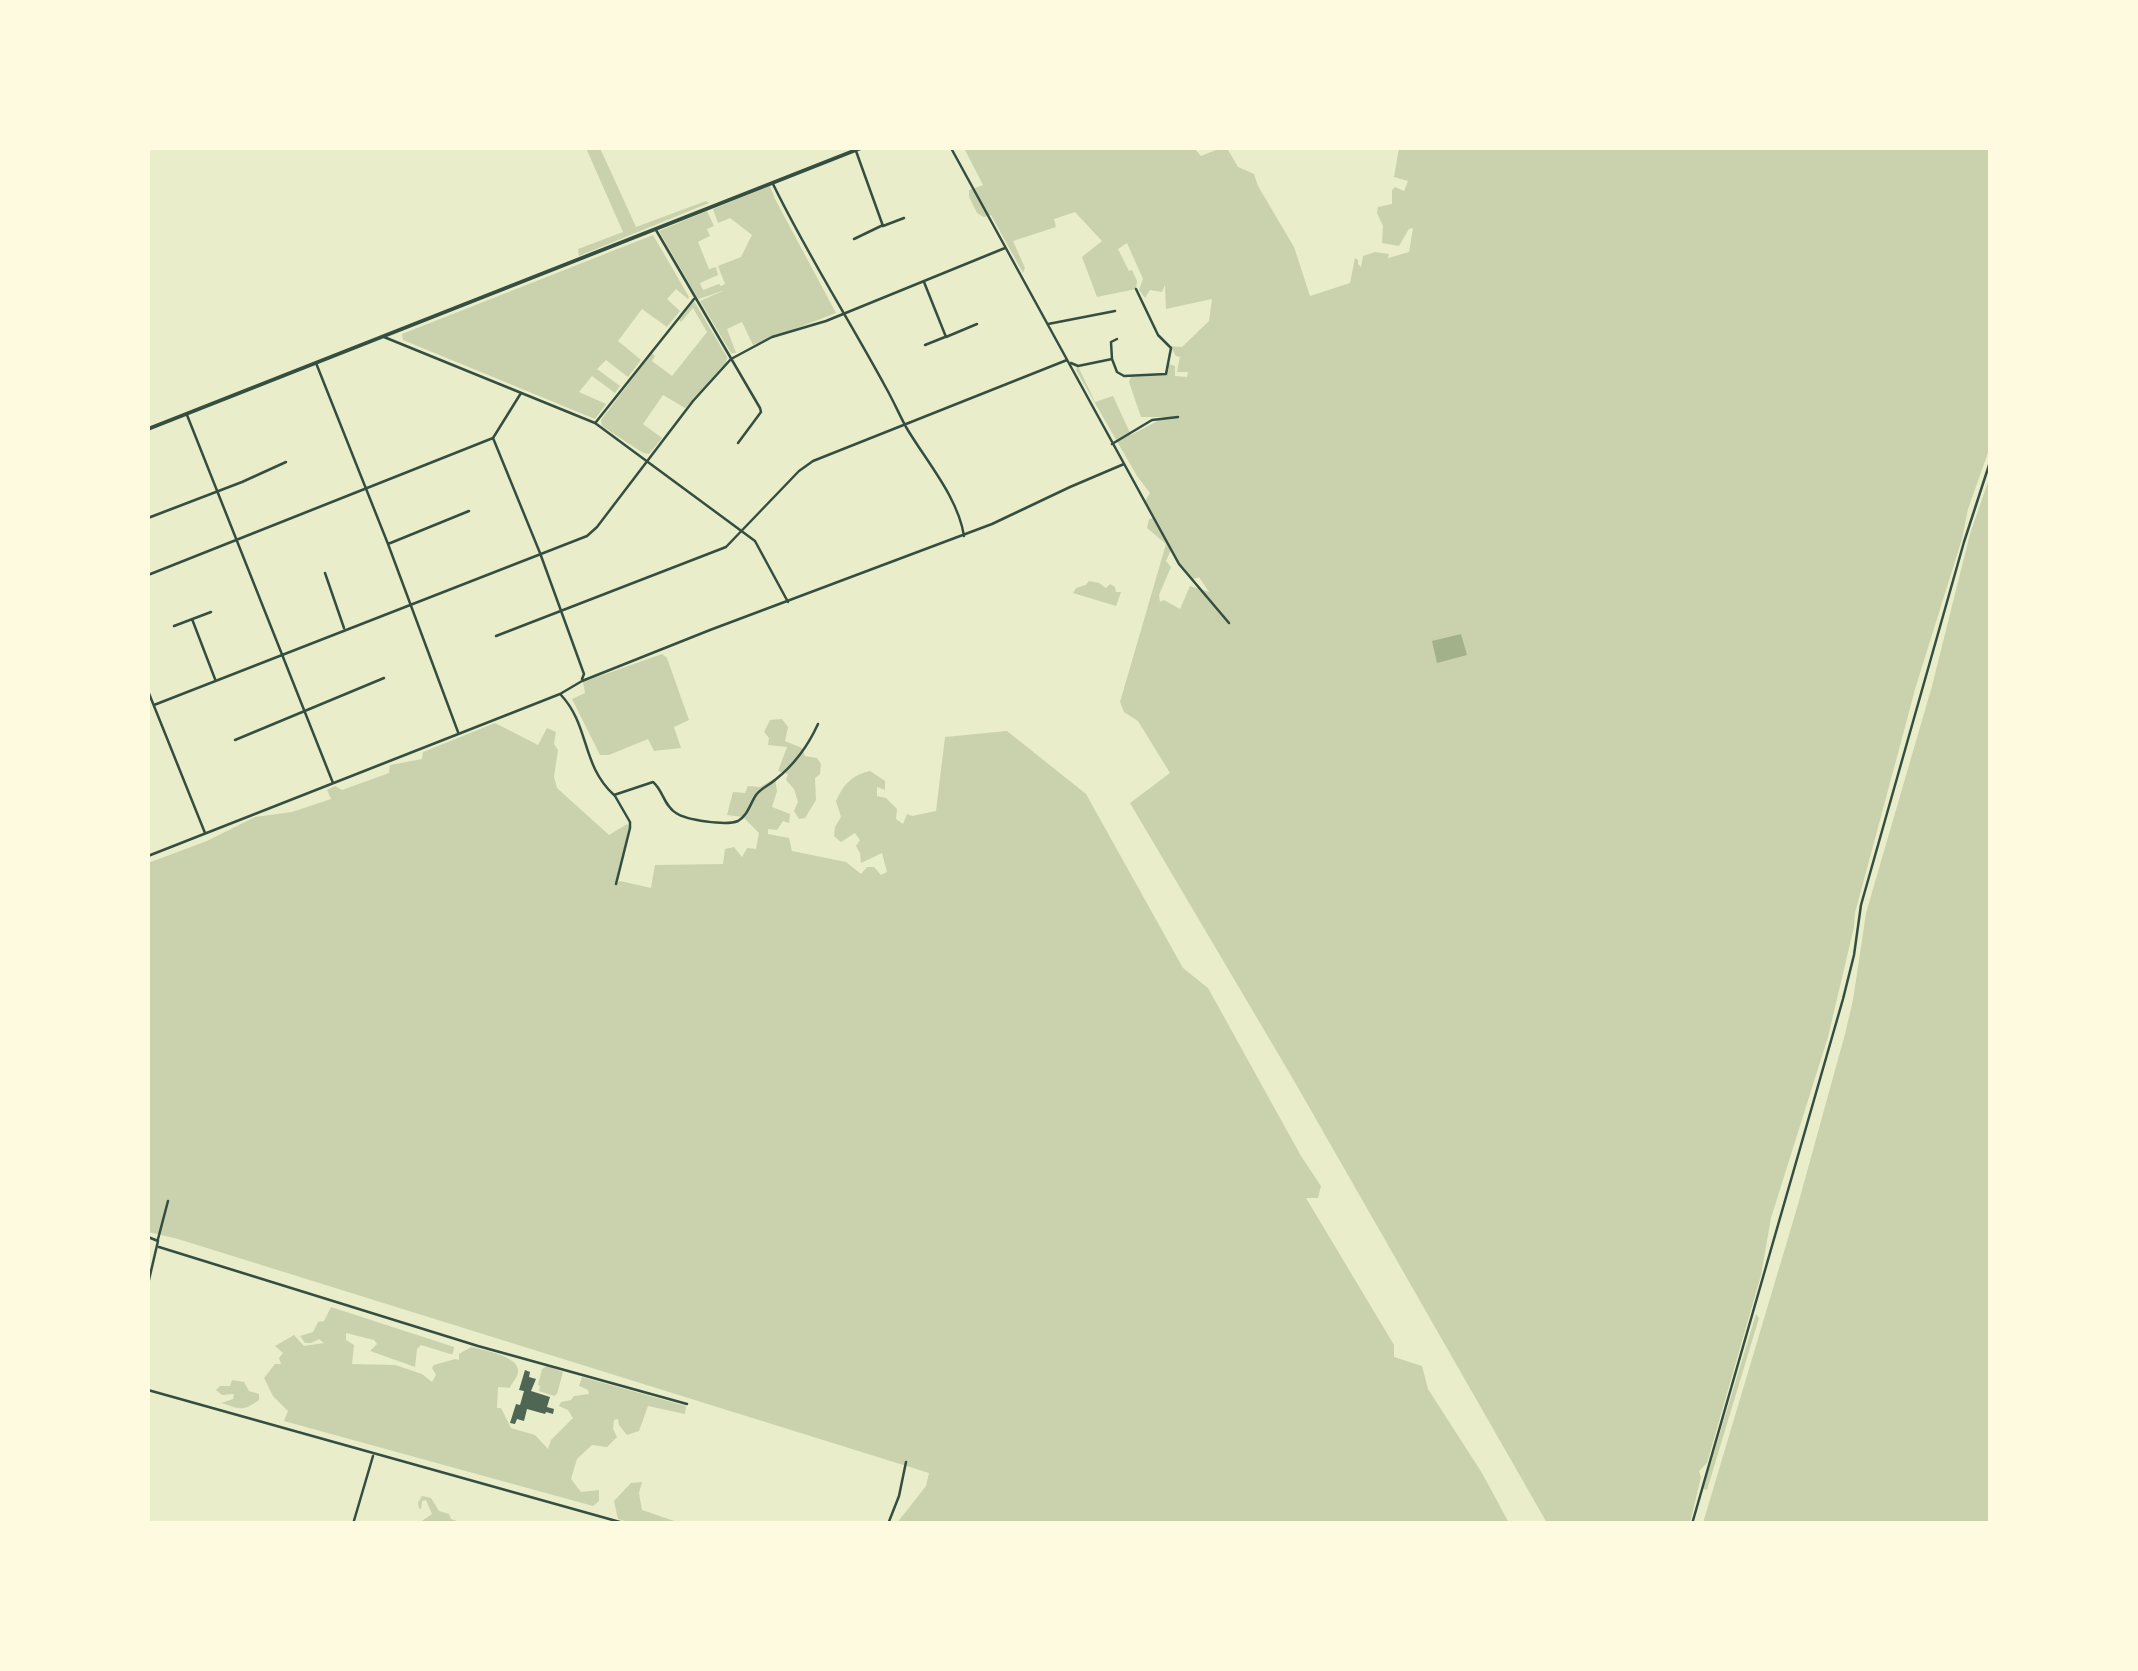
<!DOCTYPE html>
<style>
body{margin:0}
#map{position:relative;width:2138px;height:1671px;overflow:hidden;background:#e9edc9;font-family:"Sofia Sans Condensed",sans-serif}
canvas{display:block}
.frame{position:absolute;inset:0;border:150px solid #fefae0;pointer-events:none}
</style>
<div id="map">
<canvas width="2138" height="1671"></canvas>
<div class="frame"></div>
</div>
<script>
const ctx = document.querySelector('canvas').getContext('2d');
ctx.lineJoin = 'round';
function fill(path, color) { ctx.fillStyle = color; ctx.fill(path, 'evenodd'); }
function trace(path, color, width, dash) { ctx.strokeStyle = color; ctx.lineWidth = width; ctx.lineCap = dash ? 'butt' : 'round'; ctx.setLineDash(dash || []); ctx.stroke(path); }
const green = new Path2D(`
 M586 148H600L636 227 706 201 709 203 579 256 578 249 623 232Z
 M964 148H1194L1201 156 1221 148H1227L1238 167 1254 174 1258 186 1294 247 1310 296 1350 283 1355 258 1358 260V264L1361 267 1363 256 1375 252 1389 254 1388 258 1409 252 1413 228 1409 229 1399 246 1382 243 1383 226 1377 213 1378 207 1392 204V190L1395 187 1404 191 1408 181 1394 177 1399 148H1990V447L1968 509 1962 539 1916 686 1855 913 1854 927 1828 1037 1771 1218 1761 1275 1707 1463 1699 1471 1701 1477 1690 1523H1547L1293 1079 1130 803 1170 773 1138 721 1124 712 1120 702 1166 544 1147 528 1149 519 1154 518 1145 501 1150 493 1137 476 1076 370 1078 366 1095 402 1113 396 1131 435 1165 417H1141L1129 382 1131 377 1166 375 1169 364 1175 366V376L1187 377 1188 372H1177L1180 357 1176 356 1170 346 1182 347 1209 321 1212 299 1166 309 1165 285 1162 292 1150 290 1145 298 1139 290 1143 279 1127 243 1118 249 1129 271 1132 270 1137 281 1136 289 1097 297 1082 257 1102 241 1075 212 1054 219 1056 227 1013 241 1025 268 1023 273 991 215 984 217 977 213 969 197V190L983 185ZM1171 550 1191 580 1199 577 1209 592 1190 586 1180 609 1164 600 1160 602 1159 595 1171 567 1166 561Z
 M770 186 775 199 836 313 753 345 742 322 727 329 736 353H731L700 301 725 290 699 299 697 297 659 231 707 211 714 226 707 229 710 236 698 242 709 269 716 267 718 275 700 283 703 290 719 284 721 286 725 284 718 266 741 257 752 235 730 218 718 223 713 209Z
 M653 235 689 297 688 299 676 289 667 299 680 311 667 327 642 309 618 341 641 360 628 377 606 360 597 369 620 386 615 393 592 376 579 392 606 404 595 419 403 340 402 334Z
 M694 301 727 357 726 364 685 408 663 395 643 424 662 438 649 454 643 453 602 426 601 420 652 353 655 356 652 361 672 376 707 332 693 308 681 322 679 320Z
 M1990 476V1523H1703L1797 1208 1845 1034 1853 1000 1866 913 1932 686 1970 534Z
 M1089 581 1099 583 1106 588 1110 584 1115 587 1116 592H1121L1116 606 1073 593 1076 588 1086 585Z
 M662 654 667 658 689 720 674 727 681 748 654 751 648 739 609 755H600L572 699 585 693 583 682Z
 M782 719 788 727 785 741 802 748 805 756 817 758 821 764 820 774 815 778 816 800 805 818 799 819 794 811 798 802 794 789 786 780 788 774 778 771 787 747 768 745 769 738 764 732 770 720Z
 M495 723 538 745 547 728 556 732 554 744 558 750 554 777 557 788 609 835 627 824 630 828 617 883 620 881 651 888 655 865 723 864 725 849 734 847 742 857 747 848 756 849 759 833 743 817 727 815 733 792 745 793 748 786 760 787 775 778 777 791 772 807 790 814 789 823 783 821 777 830 768 829V834L789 838 792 851 846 862 861 874 867 867H874L881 875 887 872 882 853 861 863 860 853 856 846 860 840 855 833 841 842 834 836 835 827 841 817 836 801C844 784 852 775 870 771L885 781V790L877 787V796L886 798 897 809 896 819 903 824 907 814 912 816 936 811 945 737 1007 731 1086 794 1183 968 1208 988 1301 1156 1321 1186 1318 1198H1306L1394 1345V1357L1422 1366 1428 1389 1482 1473 1509 1523H897L926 1486 929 1473 178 1239 148 1232V863L207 841 255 817 292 812 331 799 327 790 335 786 342 790 389 773 390 765 422 759 423 752Z
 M331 1307 454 1347 453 1354H450L421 1345 417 1349 415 1367 370 1351 377 1344 374 1340 346 1333V1340L354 1345 352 1364 395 1365 422 1374 432 1382 436 1375 432 1368 434 1365 455 1359 459 1360V1354L471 1347C483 1350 519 1356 518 1371 518 1378 512 1382 510 1388L498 1387 497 1408H501L511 1428 535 1435 548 1449 551 1440 573 1418 568 1410 559 1406 561 1402 571 1400 574 1396 589 1394 588 1390 579 1386 582 1377 686 1406 685 1414 648 1406 639 1431 627 1435 619 1425 618 1419 614 1420 613 1429 617 1437 607 1447 592 1445 577 1459 571 1479 581 1492 599 1490V1501L593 1506 284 1421 288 1411 273 1396 264 1378 275 1364H281L279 1358 283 1353 275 1346 294 1335 304 1346 324 1343 319 1339 311 1343H305L300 1336 313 1332 318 1322 324 1321Z
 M1756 1314 1759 1318 1707 1490 1703 1489Z
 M547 1366 563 1372 557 1394 554 1396 539 1391 540 1386 538 1385 542 1369Z
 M232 1380 244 1382 249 1391 259 1394V1400C242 1412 241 1409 221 1403L233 1399 234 1394 222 1395 216 1390 220 1386H230Z
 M642 1482 639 1493 642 1510 680 1523H632L618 1519 614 1501 631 1483Z
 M422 1496 431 1498 439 1511 449 1514 451 1519 457 1521 458 1523H419L432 1514 426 1500 422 1501 421 1509 419 1508 418 1503Z`);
const water = new Path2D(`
 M1461 634 1467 655 1437 663 1432 641Z`);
const building = new Path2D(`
 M525 1370 530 1372 529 1377 536 1379 531 1391 550 1397 547 1407 554 1409 553 1414 546 1412 545 1414 527 1409 524 1421 517 1419 515 1424 510 1423 516 1404 520 1405 524 1391 519 1390Z`);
const minor = new Path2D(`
 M951 148 1179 564 1229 623
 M856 151 883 226 904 218
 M773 184C807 254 848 318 885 386 893 400 899 414 906 427 926 461 958 497 964 536
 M656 230 760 408 761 412 738 443
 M854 239 881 226
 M924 282 946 337 977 324
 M1048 324 1115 311
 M384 337 595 423 755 541 788 602
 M925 345 945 337
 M1112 359 1111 342 1117 339
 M316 363 388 544 458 732
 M1071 363 1078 366 1112 359 1117 372 1124 376 1166 374 1171 348 1158 335 1136 289
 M521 393 493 438 540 553 584 674 582 679
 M187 415 333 783
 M596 422 694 299
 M1112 444 1152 420 1178 417
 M148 518 242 482 286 462
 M388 544 469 511
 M325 573 344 628
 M148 575 493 438
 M192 619 215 679
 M174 626 211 612
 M496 636 726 547 799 471 813 461 1067 360
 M148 691 205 833
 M561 695C590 726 581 765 614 795L653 782C663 790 664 806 676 813 686 820 726 826 738 821 748 815 750 804 756 795 761 788 768 786 775 780 794 765 808 746 818 724
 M154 705 587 536 597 527 693 401 731 359 772 337 826 321 1005 248
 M235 740 384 678
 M615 796 630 822V828L616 884
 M148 856 560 694 582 681 710 630 992 524 1070 487 1124 464
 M158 1239 168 1201
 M159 1247 478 1346 687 1404
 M148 1390 627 1524
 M353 1524 373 1456
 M888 1524 899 1496 906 1462
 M1692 1524 1843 999 1854 955 1861 905 1964 542 1990 462`);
const tertiary = new Path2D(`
 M148 1237 158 1241 148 1284`);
const primary = new Path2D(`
 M148 429 861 148`);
fill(green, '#cad2ad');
fill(water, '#a3b18a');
fill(building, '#4f6655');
trace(minor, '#344e41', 2.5);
trace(tertiary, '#344e41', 2.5);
trace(primary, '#344e41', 4);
</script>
